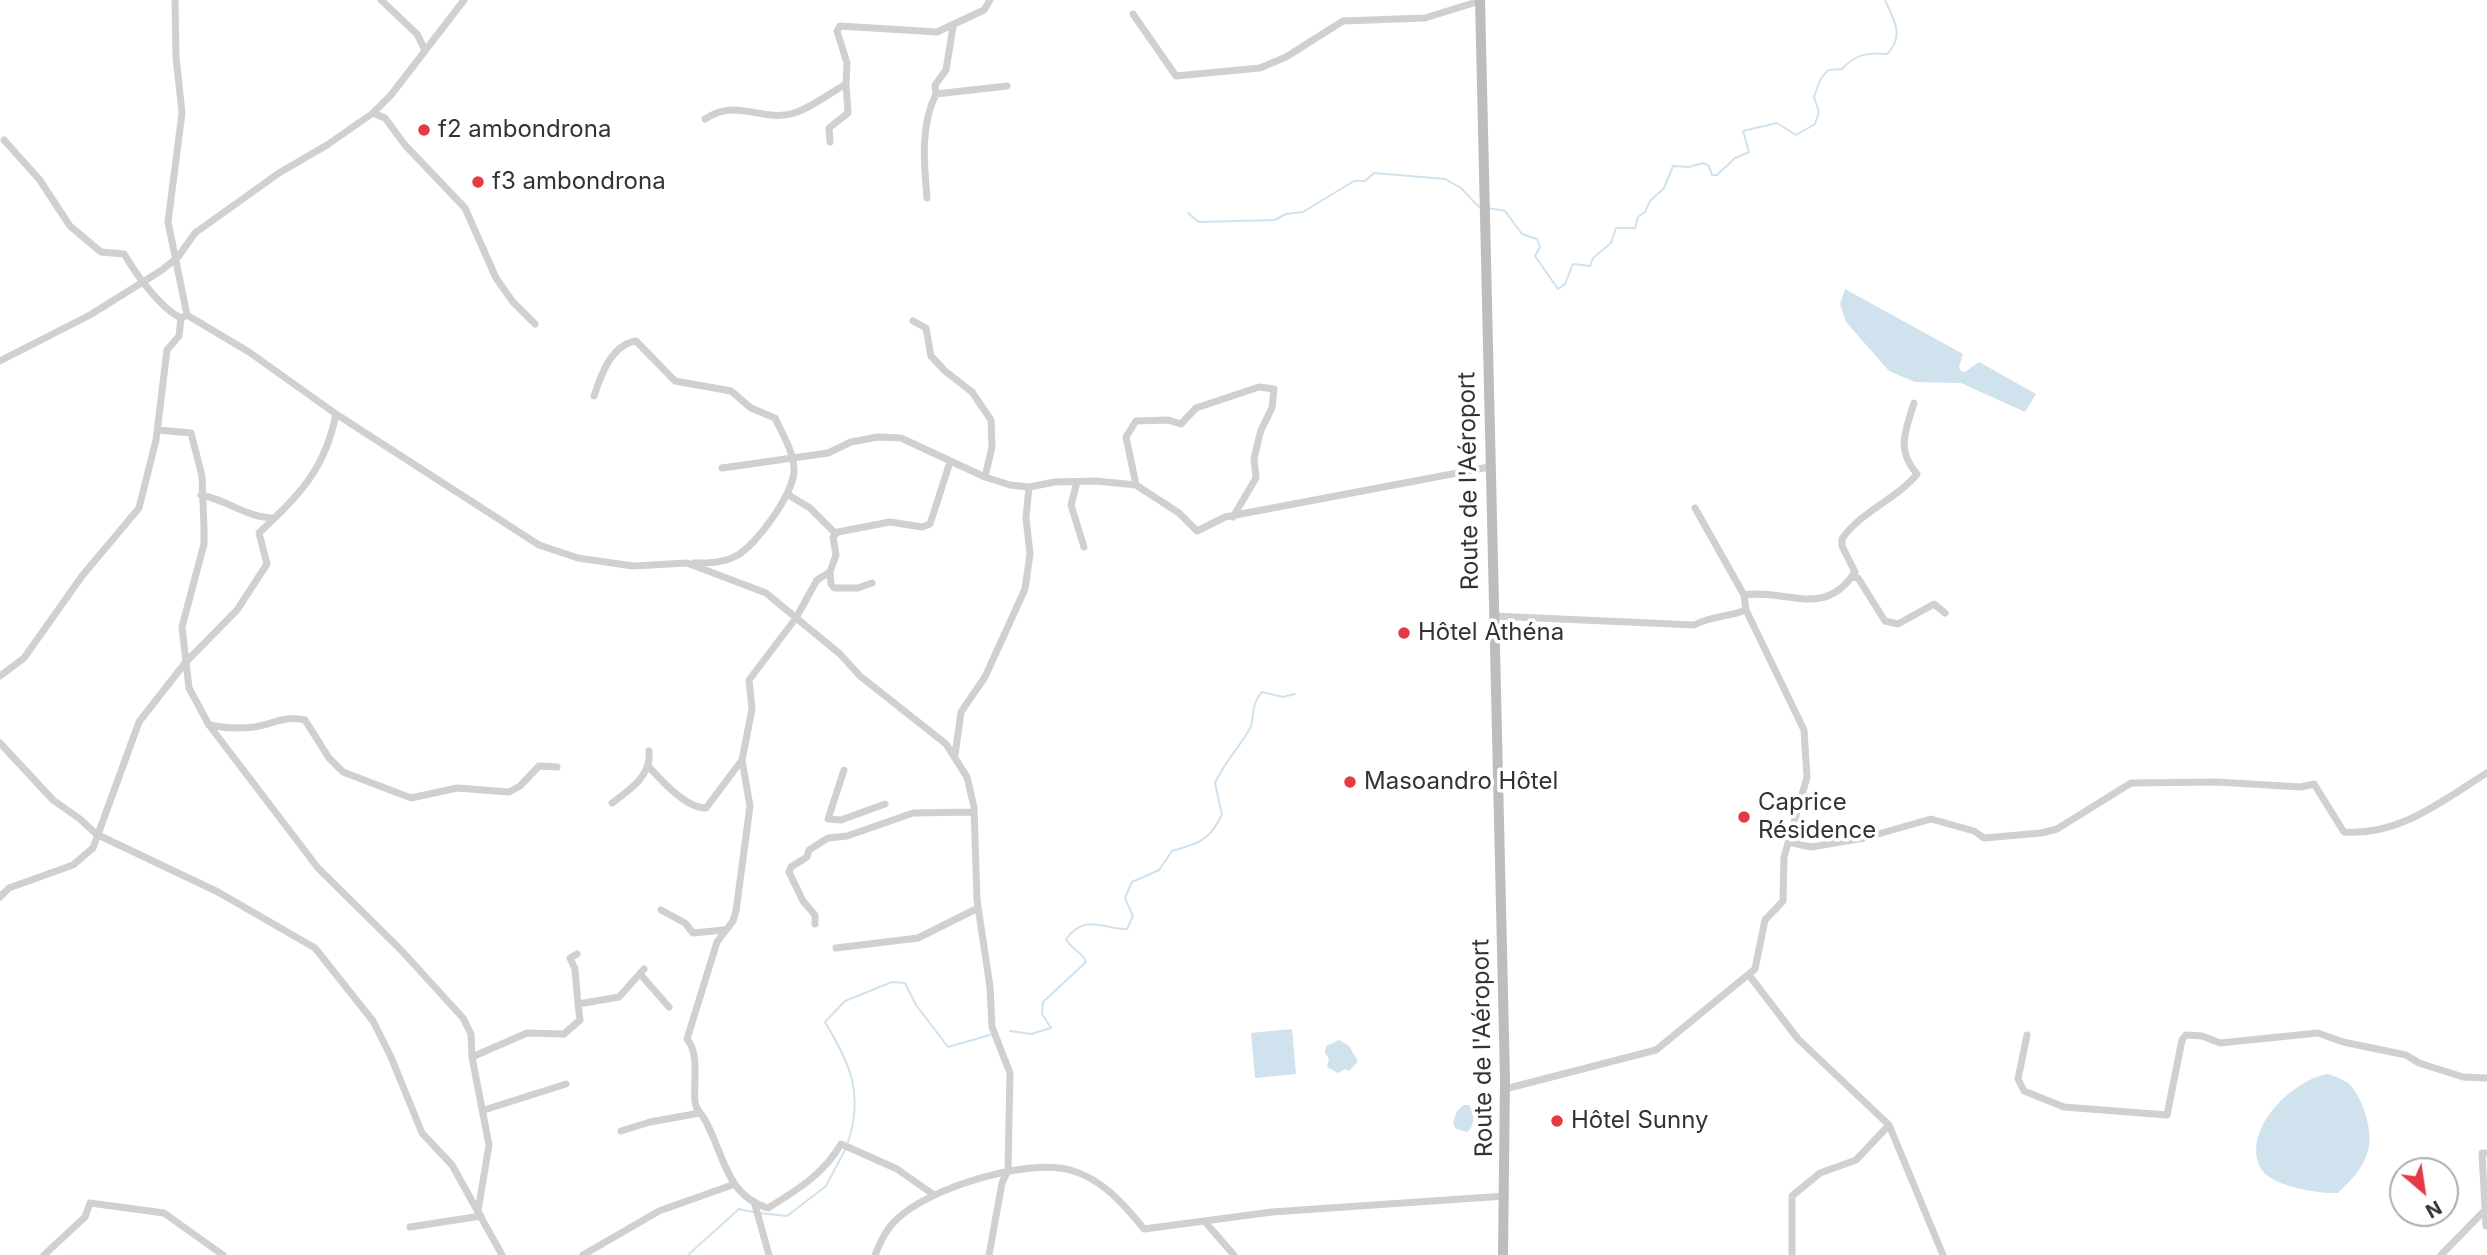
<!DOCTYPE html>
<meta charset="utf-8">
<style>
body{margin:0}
#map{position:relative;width:2487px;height:1255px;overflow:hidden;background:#fff;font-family:Inter,sans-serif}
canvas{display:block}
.north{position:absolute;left:2389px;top:1157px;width:70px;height:70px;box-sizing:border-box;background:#fff;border:2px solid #adadad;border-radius:50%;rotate:151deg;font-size:19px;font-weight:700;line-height:28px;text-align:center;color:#333}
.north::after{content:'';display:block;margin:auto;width:24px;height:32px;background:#e63946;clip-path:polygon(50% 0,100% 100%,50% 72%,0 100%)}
</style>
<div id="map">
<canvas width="2487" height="1255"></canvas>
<div class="north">N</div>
</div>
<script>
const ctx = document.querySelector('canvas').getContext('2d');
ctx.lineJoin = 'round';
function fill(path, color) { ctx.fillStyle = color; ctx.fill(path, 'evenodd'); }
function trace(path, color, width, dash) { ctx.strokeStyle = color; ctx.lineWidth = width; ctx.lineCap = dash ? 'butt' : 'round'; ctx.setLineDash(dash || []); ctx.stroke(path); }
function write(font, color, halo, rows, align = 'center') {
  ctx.font = font + ' Inter,sans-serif'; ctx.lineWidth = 7; ctx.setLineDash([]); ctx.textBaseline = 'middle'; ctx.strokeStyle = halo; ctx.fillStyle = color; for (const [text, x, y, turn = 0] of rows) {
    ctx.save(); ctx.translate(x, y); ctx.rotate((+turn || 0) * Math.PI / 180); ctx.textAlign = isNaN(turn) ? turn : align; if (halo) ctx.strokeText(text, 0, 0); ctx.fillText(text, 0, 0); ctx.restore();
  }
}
const water = new Path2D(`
 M1845 289 1963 354 1959 367 1961 371 1965 372 1979 362 2036 394 2025 412 1961 383 1915 382 1889 371 1846 322 1840 304Z
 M1292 1029 1296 1074 1255 1078 1251 1033Z
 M1339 1040 1349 1046 1358 1061 1349 1071 1345 1069 1338 1073 1327 1067 1329 1059 1325 1053 1326 1046Z
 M2328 1074C2334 1076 2342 1079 2348 1083 2363 1096 2375 1135 2367 1154 2361 1171 2350 1181 2338 1193 2319 1194 2268 1186 2260 1167 2242 1128 2294 1079 2328 1074Z
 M1464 1105H1469C1474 1112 1476 1126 1467 1132L1456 1129 1453 1123 1457 1111Z`);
const stream = new Path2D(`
 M1488 208 1505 211 1522 234 1537 239 1540 247 1535 256 1558 289 1565 284 1573 264 1590 266 1593 258 1611 243 1616 228H1635L1638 217 1645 212 1650 201 1664 188 1673 166 1689 167 1703 163 1709 166 1712 175H1717L1735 158 1749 152 1743 131 1777 123 1796 135 1815 124 1819 112 1814 97 1820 80 1828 70 1842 69C1856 54 1867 52 1887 54 1905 36 1894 20 1885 0
 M1188 213 1199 222 1275 220 1286 214 1303 212 1354 181H1365L1374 173 1445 179 1461 188 1479 207
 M1010 1031 1031 1034 1051 1028 1042 1014 1043 1002 1086 962C1082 951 1071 950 1066 939 1087 912 1103 930 1127 929L1133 916 1125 898 1132 882 1159 870 1172 851C1199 843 1208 842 1222 815L1215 783C1224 763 1237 750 1248 732 1257 718 1248 708 1262 692L1283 697 1295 694
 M848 1142C864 1093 850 1064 825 1022L845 1001 892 982 905 983 916 1005 948 1047 990 1035
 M759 1213 787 1216 826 1186 846 1148
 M688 1255 739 1209 753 1212`);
const minor = new Path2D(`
 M175 0 176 57 182 113 168 222 187 315 249 352 336 414 539 545 578 558 633 566 687 563 766 593 840 654 860 676 946 744 967 777 974 807 977 900 990 987 992 1027 1010 1073 1008 1170 1002 1183 989 1255
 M381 0 417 34 425 50
 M1133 14 1176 76 1260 68 1286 57 1343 21 1425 18 1480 1
 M953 27 946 70 935 85 936 94 1007 86
 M373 113 385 118 405 145 465 208 496 278 513 302 535 324
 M705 119C738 97 761 123 794 113 809 109 832 92 846 84L847 63 837 31 840 26 937 32 984 10 990 0
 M4 140 39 179 70 226 101 252 124 254C136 274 160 308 181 318
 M830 142 829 128 848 113 846 84
 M927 198C924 164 920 126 936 94
 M913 321 926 328 931 356 945 371 972 392 991 420 992 447 985 477 1010 485 1029 487 1055 482 1096 481 1136 485 1179 513 1197 531 1225 517 1489 467
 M0 361 90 315 162 270 178 257 195 233 279 173 327 145 373 113 391 95 464 0
 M594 396C601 375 611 345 636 341L675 381 731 391 751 408 775 418C782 433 793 451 794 468 796 491 756 546 736 556 723 563 709 563 694 563
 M158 430 191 433 202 476 204 528V544L182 627 189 688 209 725 318 868 401 950 463 1018 471 1034 472 1057 489 1145 478 1211
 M722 468 828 453 851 442 878 437 901 438 985 477
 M1077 482 1071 505 1084 547
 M1136 485 1126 437 1136 421 1168 420 1181 424 1196 408 1259 387 1274 389 1272 408 1261 430 1254 458 1256 478 1233 517
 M787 494 810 508 836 534
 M201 495C228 500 247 518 274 518
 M1695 508 1744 595 1746 610
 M830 572 831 584 834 588H858L872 583
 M1852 577 1858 578 1885 621 1898 624 1934 604 1945 613
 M1744 595C1785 588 1824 620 1855 572L1842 546V539C1861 511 1897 499 1917 474 1896 450 1905 432 1914 403
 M1494 616 1694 625C1711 616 1729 617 1746 610L1804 730 1807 777 1784 857 1783 901 1765 920 1755 969 1656 1050 1505 1089
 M0 676 24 658 82 576 139 508 156 440 167 350 179 336 181 318 187 315
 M209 725C224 728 238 729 254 727 273 724 285 715 305 720L329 758 343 772 411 798 457 788 509 792 520 786 539 766 557 767
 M0 743 53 800 80 819 96 834 218 892 315 948 373 1021 391 1057 422 1133 452 1165 502 1255
 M955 755 961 712 985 677 1025 589 1030 554 1026 518 1029 487
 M649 767C662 781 686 808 706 808L742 760
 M844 770 828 819 841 820 885 804
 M612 803C630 790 652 775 649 751
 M1788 842 1811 847 1864 838 1931 819 1974 831 1984 838 2041 833 2057 829 2131 783 2217 782 2301 787 2314 784 2344 832C2400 836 2443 800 2487 773
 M0 897 9 888 73 865 93 848 139 722 185 663 237 610 267 564 259 533C299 495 325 470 336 414
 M661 910 685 923 693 933 724 930
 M815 924V915L803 901 789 872 791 867 807 857 809 850 828 838 847 836 913 813 974 812
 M836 948 918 938 978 908
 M577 954 570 958 575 969 578 1004
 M641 975 669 1007
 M1749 975 1798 1039 1889 1125
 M2027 1035 2018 1079 2024 1091 2064 1107 2167 1115 2182 1040 2186 1035 2202 1036 2220 1043 2318 1033 2343 1042 2406 1055 2419 1063 2463 1077 2487 1078
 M472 1057 527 1033 564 1034 580 1020 578 1004 619 997 644 969
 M484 1110 566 1084
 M621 1131 650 1122 700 1113
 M934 1195 897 1169 841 1144C824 1174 797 1190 768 1208 726 1196 724 1154 705 1120 702 1113 696 1111 695 1102 693 1083 700 1054 687 1039L717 942 733 921 736 911 750 806 742 760 752 709 749 680 796 618 817 580 830 572 836 555 833 537 838 532 890 522 922 527 930 524 950 462
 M755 1205 769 1255
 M1206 1223 1234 1255
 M2486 1226 2482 1153H2487
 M410 1227 481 1216
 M44 1255 85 1217 90 1203 164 1213 223 1255
 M583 1255 659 1211 735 1184
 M875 1255C881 1241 886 1229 897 1219 929 1188 1027 1158 1070 1170 1101 1178 1124 1204 1144 1229L1272 1212 1505 1196
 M1792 1255V1196L1820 1173 1856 1160 1889 1125 1943 1255
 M2441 1255 2486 1209`);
const secondary = new Path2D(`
 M1480 0 1505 1079 1503 1255`);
const markers = [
 [424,130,7,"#e63946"],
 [478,182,7,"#e63946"],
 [1404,633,7,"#e63946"],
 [1350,782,7,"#e63946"],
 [1744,817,7,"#e63946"],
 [1557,1121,7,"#e63946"]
];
const poiNames = [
 ["f2 ambondrona",438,130],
 ["f3 ambondrona",492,182],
 ["Hôtel Athéna",1418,633],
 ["Masoandro Hôtel",1364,782],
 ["Caprice",1758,803],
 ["Résidence",1758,831],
 ["Hôtel Sunny",1571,1121]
];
const streetNames = [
 ["Route de l'Aéroport",1469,481,-91],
 ["Route de l'Aéroport",1483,1048,-91]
];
fill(water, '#cfe2ee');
trace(stream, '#cfe2ee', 2);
trace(minor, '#d0d0d0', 7);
trace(secondary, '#bdbdbd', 10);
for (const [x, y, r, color] of markers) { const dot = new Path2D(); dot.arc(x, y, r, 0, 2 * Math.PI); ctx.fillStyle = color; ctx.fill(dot); trace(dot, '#fff', 2.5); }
write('24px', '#333', '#fff', poiNames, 'left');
write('24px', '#333', '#fff', streetNames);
</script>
